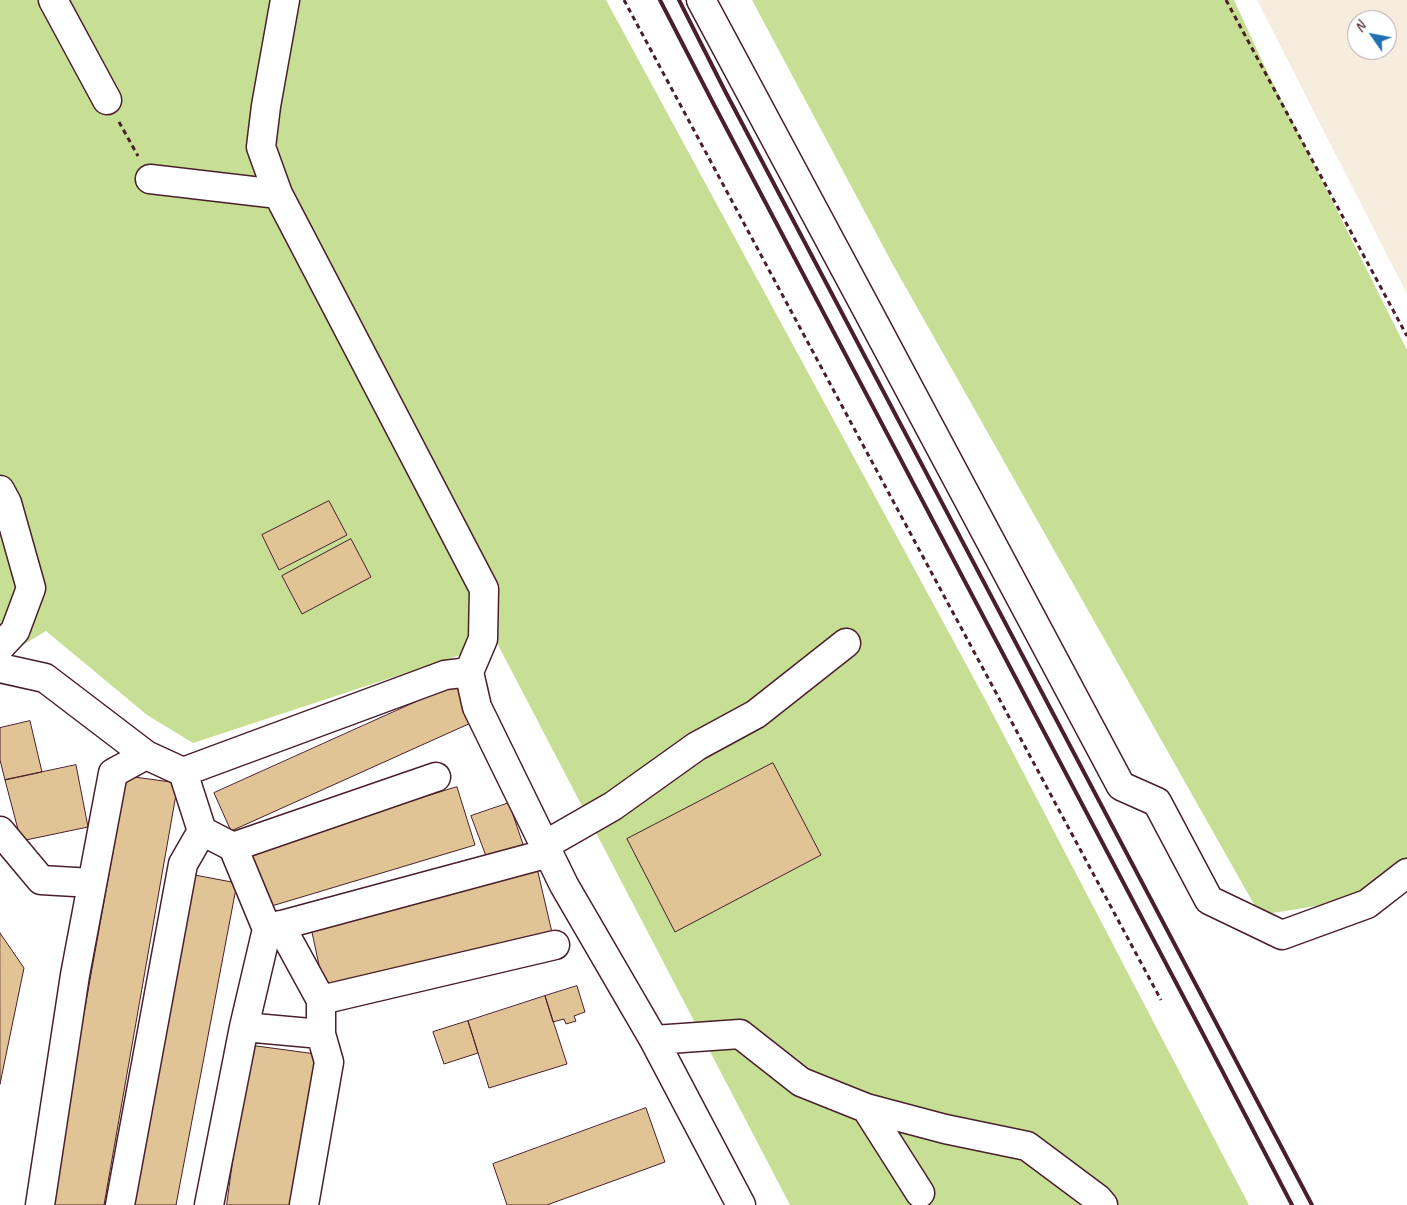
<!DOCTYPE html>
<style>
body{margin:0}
#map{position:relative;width:1407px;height:1205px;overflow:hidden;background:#fff;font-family:Caveat,sans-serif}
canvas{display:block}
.north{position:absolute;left:1347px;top:10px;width:50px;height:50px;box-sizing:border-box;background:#fff;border:1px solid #b7a5aa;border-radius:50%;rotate:303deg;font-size:14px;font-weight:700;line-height:20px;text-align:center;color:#4a1f2b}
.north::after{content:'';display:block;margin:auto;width:18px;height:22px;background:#1f6fb2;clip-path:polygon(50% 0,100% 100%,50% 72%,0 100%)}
</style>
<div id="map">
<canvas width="1407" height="1205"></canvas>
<div class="north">N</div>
</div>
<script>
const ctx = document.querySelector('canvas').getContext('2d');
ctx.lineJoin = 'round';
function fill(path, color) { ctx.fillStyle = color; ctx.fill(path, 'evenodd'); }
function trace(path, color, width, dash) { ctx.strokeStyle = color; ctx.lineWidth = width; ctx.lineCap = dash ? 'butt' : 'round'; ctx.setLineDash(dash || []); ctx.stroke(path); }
const built = new Path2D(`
 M1257 0H1407V294ZM1357 20H1387V50H1357Z`);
const green = new Path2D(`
 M0 0H606L986 701 1249 1205H790L497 643 193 743 147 715 46 631 0 659Z
 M752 0H1234L1265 67 1407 350V863L1366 898 1260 915 892 263Z`);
const building = new Path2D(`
 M329 501 347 535 279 570 262 535Z
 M351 539 371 577 302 614 282 576Z
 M456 684 473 722 231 831 214 793Z
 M30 721 42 772 5 780 0 760V728Z
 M773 763 821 855 675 932 627 839Z
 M76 765 88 827 21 841 5 780Z
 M127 776 178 783 104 1205H50Z
 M457 787 475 845 265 908 248 852Z
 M509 803 525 850 489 864 471 816Z
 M537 868 554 941 325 993 310 923Z
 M184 873 237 883 176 1205H124Z
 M0 933 24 968 0 1084Z
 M577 986 585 1012 574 1016 576 1021 566 1024 564 1019 553 1022 545 996Z
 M545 996 567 1064 489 1088 468 1021Z
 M468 1021 478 1053 444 1064 433 1032Z
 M249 1045 316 1054 295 1205H227Z
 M646 1108 665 1162 547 1205H507L493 1164Z`);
const path = new Path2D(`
 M624 0 1161 1000
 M1226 0 1407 336
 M119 122 138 156`);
const minor = new Path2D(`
 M53 0 107 100
 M285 0 266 106 261 147 278 194 484 589 483 639 469 672
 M701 0 864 304 1121 786 1157 802 1209 900 1282 935 1367 904 1407 873
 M150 179 278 194
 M0 490 7 503 31 588 15 631 0 647
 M0 668 45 678 146 755 183 772 445 675 469 672 477 707 564 885 654 1040 741 1205
 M183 772 202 831 233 847 267 929 549 853
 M0 831 41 880 92 883
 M545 845 613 806 697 746 756 714 846 643
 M233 847 436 777
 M267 929 244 1027 321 1034V1000L280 925
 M321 1000 555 945
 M654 1040 740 1034 801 1082 866 1108 920 1193
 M866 1108 945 1129 1027 1146 1098 1199 1103 1205
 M40 1205 75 975 113 773 146 755
 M120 1205 183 864 202 831
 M209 1205 244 1027
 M304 1205 329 1062 321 1034`);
const rail = new Path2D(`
 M660 0 711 99 1202 1032 1292 1205
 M679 0 725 91 1312 1205`);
fill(built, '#f6eddf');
fill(green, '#c7df95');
fill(building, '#e1c495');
trace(building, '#4a1f2b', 1);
trace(minor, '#4a1f2b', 31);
trace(path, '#4a1f2b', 3, [5, 4]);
trace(minor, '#fff', 28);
trace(rail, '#4a1f2b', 4);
</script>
